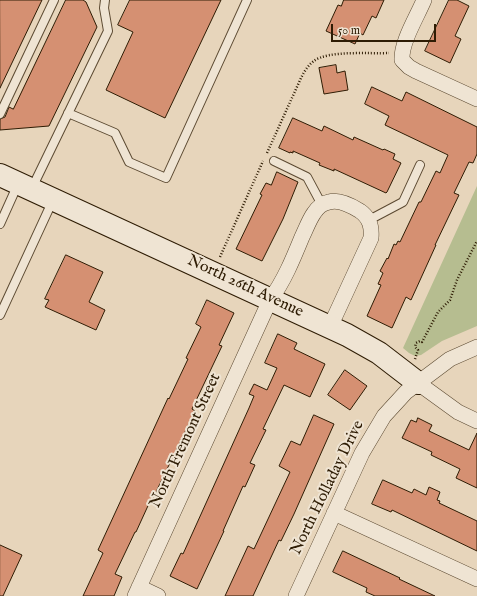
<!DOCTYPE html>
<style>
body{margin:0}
#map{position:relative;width:477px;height:596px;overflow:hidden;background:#e7d5bb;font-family:"IM FELL English",serif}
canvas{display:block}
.scale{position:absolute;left:331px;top:24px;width:105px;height:18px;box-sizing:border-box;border:2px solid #2e1c04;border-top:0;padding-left:5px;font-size:12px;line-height:14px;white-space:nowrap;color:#2e1c04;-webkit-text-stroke:3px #efe4d3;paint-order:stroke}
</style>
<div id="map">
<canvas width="477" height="596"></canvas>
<div class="scale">50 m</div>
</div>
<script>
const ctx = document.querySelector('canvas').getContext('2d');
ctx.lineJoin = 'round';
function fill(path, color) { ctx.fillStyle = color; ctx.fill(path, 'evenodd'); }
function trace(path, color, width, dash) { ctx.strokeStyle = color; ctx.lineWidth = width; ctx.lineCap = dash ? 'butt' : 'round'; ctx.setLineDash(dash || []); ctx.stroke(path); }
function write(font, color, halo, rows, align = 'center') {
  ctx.font = font + ' "IM FELL English",serif'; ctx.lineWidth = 4; ctx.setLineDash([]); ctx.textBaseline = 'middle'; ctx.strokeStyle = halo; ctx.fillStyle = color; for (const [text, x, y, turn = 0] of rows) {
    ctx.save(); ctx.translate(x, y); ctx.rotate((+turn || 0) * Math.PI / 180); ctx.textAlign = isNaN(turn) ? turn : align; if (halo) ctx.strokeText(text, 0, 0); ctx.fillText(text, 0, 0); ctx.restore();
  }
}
const green = new Path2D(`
 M477 186V326L442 341 421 355 415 356 409 353 403 348Z`);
const building = new Path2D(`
 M0 0H42L0 88Z
 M66 0H83L86 2 97 27 49 126 0 130V119L5 117 9 107 13 109Z
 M130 0H221L165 118 106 90 133 32 118 25Z
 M344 0H384L376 18 372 16 363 35 360 33 355 44 326 31 338 5 341 6Z
 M449 0H457L469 6 455 36 461 39 450 63 425 51Z
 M336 65 337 73 345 71 348 90 324 94 319 68Z
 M372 87 402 101 406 92 477 127V154L473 163 469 162 454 193 459 195 435 245H436L411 300 406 297 392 328 367 316 381 285 378 284 383 273 380 271 387 258 388 259 394 244 396 245 398 241 400 242 419 202H421L436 171 440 173 448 155 385 125 389 116 365 104Z
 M293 118 322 131 324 126 353 140 354 137 383 150 384 149 395 154 393 159 401 163 387 192 386 193 334 169V171L319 165 320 163 293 151V153L290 152V153L279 148Z
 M277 172 298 182 283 219 262 261 236 249 262 195 260 194 266 183 271 185Z
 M66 255 103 272 89 302 105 310 96 330 45 307 49 300 45 299Z
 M207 300 234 313 219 345 222 346 192 409 195 411 185 432 153 498 152 497 136 532H135L115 574 122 577 114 596H83L103 553 98 550 168 398 169 399 188 359 186 358 201 327 196 324Z
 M278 334 297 343 294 349 325 364 310 397 284 385 263 429 266 430 250 463 255 465 245 487 243 486 223 531H224L197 589 170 576 181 553 183 554 249 408 254 396 249 394 254 384 267 390 277 368 265 363Z
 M345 370 367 386 350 410 328 395Z
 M314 415 334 424 294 514 281 541 279 540 253 596H225L248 546 254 549 290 472 279 466 291 441 300 445Z
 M418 418 432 425 429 431 469 450 477 433V488L456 478 460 469 431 455 432 452 402 438 411 420 416 422Z
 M383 480 412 493 414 489 426 495 429 487 440 492 437 500 440 501 439 503 477 521V551L392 510 391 512 372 504Z
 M0 545 22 555 3 596H0Z
 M343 551 400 578 399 579 435 596H375L366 592 367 588 333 572Z`);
const path = new Path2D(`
 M267 153 301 78C304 72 308 65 314 61 328 50 370 54 389 53
 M220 257 263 161
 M415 359 418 350 415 347 416 343 420 341 422 342 438 312 450 300 457 280 477 241`);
const lane = new Path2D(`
 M68 113 115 133 129 162 166 178 247 0
 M0 114 54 0
 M274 161 307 177 322 205
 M32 188 108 31 104 8 105 0
 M369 220 403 202 420 165
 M0 224 18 184
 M0 315 53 200`);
const street = new Path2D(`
 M424 0C417 17 401 42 402 60L409 67 416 71 477 99
 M418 383 458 412 477 421
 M334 513 477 579
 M139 587 158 596
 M135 596 270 300C284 281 293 259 302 237 306 229 309 220 314 213 317 208 323 203 329 202 339 199 352 206 360 211 370 218 372 227 371 238L330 327
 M296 596 362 453 384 416 406 392 450 359 477 347`);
const secondary = new Path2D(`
 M0 175 347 335 379 353 418 383`);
const streetNames = [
 ["North 26th Avenue",245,287,25],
 ["North Fremont Street",186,441,-65],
 ["North Holladay Drive",328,488,-64]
];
fill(green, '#b6bd90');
fill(building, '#d59072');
trace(building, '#2e1c04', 1);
trace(lane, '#5c4a32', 10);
trace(street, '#5c4a32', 16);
trace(secondary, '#2e1c04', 24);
trace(path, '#2e1c04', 2.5, [1, 2]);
trace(lane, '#efe4d3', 8);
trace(street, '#efe4d3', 15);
trace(secondary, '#efe4d3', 22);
write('16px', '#2e1c04', '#efe4d3', streetNames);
</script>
